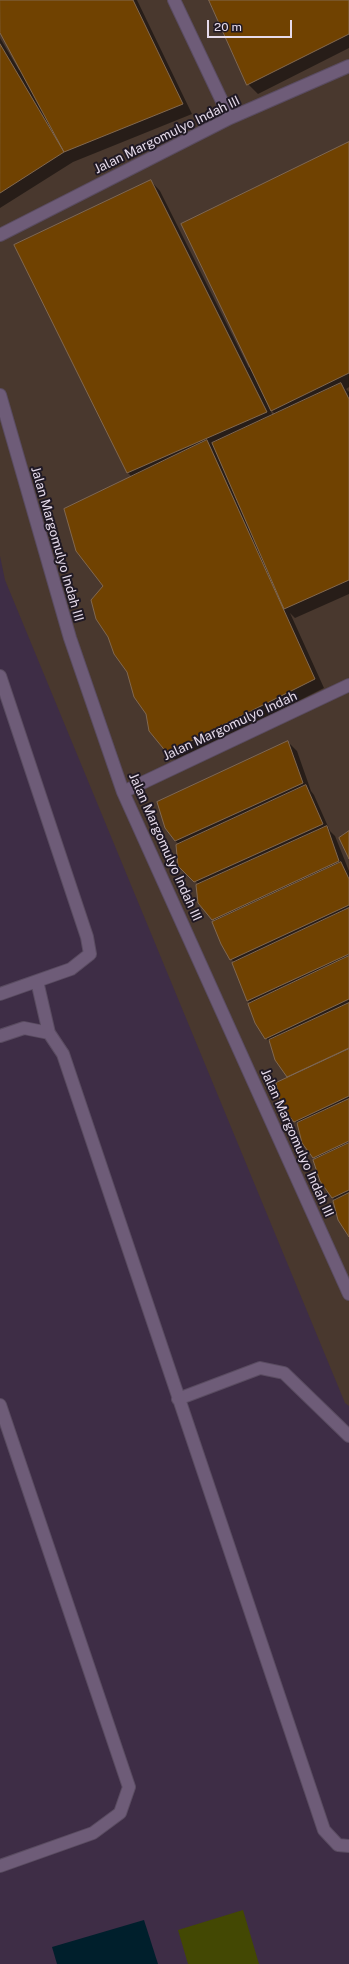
<!DOCTYPE html>
<style>
body{margin:0}
#map{position:relative;width:349px;height:1964px;overflow:hidden;background:#3e2d46;font-family:"Public Sans",sans-serif}
canvas{display:block}
.scale{position:absolute;left:207px;top:20px;width:85px;height:18px;box-sizing:border-box;border:2px solid #e6dbeb;border-top:0;padding-left:5px;font-size:12px;line-height:14px;white-space:nowrap;color:#e6dbeb;-webkit-text-stroke:3px #201924;paint-order:stroke}
</style>
<div id="map">
<canvas width="349" height="1964"></canvas>
<div class="scale">20 m</div>
</div>
<script>
const ctx = document.querySelector('canvas').getContext('2d');
ctx.lineJoin = 'round';
function fill(path, color) { ctx.fillStyle = color; ctx.fill(path, 'evenodd'); }
function trace(path, color, width, dash) { ctx.strokeStyle = color; ctx.lineWidth = width; ctx.lineCap = dash ? 'butt' : 'round'; ctx.setLineDash(dash || []); ctx.stroke(path); }
function write(font, color, halo, rows, align = 'center') {
  ctx.font = font + ' "Public Sans",sans-serif'; ctx.lineWidth = 4; ctx.setLineDash([]); ctx.textBaseline = 'middle'; ctx.strokeStyle = halo; ctx.fillStyle = color; for (const [text, x, y, turn = 0] of rows) {
    ctx.save(); ctx.translate(x, y); ctx.rotate((+turn || 0) * Math.PI / 180); ctx.textAlign = isNaN(turn) ? turn : align; if (halo) ctx.strokeText(text, 0, 0); ctx.fillText(text, 0, 0); ctx.restore();
  }
}
const industrial = new Path2D(`
 M0 0H349V1406L345 1403 5 580 0 556Z`);
const green = new Path2D(`
 M243 1910 259 1964H188L178 1930Z`);
const water = new Path2D(`
 M144 1920 158 1964H57L52 1947Z`);
const shadow = new Path2D(`
 M0 0H137L192 114 73 162 0 208V38L19 70 21 69 0 31Z
 M210 0H349V48L258 94 248 84Z
 M349 143V387L346 389 349 392V594L295 618 290 613 324 688 177 762 168 752 128 672 104 586 132 477 128 473 15 246 151 181 160 191 249 368ZM270 409 276 415 273 416Z
 M288 742 297 751 311 791 314 795 330 831 335 836 349 871V1235L317 1160 295 1121 289 1078 271 1044 266 1038 248 1001 234 963 222 944 215 922 199 885 179 865V844L175 841Z`);
const building = new Path2D(`
 M0 0H133L183 104 64 152 0 33Z
 M209 0H349V34L247 85Z
 M0 44 64 152 0 193Z
 M349 142V373L271 411 181 224Z
 M151 180 267 412 127 473 14 245Z
 M341 383 349 399V580L284 609 212 443Z
 M207 440 315 679 167 753 149 731 146 714 134 697 127 672 114 654 108 637 96 619 91 600 103 586 76 551 64 509Z
 M288 741 303 783 175 841 165 828 157 802Z
 M306 785 323 824 194 882 178 866 176 845Z
 M327 826 339 861 212 920 198 903 196 885Z
 M349 831V859L339 838Z
 M341 862 349 879V905L230 960 221 944 212 922Z
 M349 908V954L247 1001 232 963Z
 M349 956V999L265 1039 255 1023 248 1004Z
 M349 1003V1048L287 1077 275 1060 269 1040Z
 M349 1049V1096L294 1122 281 1106 276 1083Z
 M349 1099V1141L313 1158 302 1143 297 1123Z
 M349 1143V1190L332 1198 320 1181 313 1160Z
 M349 1193V1237L338 1220 333 1201Z`);
const minor = new Path2D(`
 M174 0 230 118
 M0 235 230 118 349 66
 M0 395 70 638 123 792 349 1294
 M0 676 87 937 90 954 71 969 0 994
 M123 792 349 685
 M37 981 49 1033
 M0 1036 24 1028 49 1033 63 1054 324 1830 338 1845 349 1846
 M178 1399 260 1368 284 1373 349 1436
 M0 1405 129 1787 120 1813 93 1833 0 1866`);
const streetNames = [
 ["Jalan Margomulyo Indah III",167,135,-26],
 ["Jalan Margomulyo Indah III",57,544,74],
 ["Jalan Margomulyo Indah",230,726,-25],
 ["Jalan Margomulyo Indah III",165,847,66],
 ["Jalan Margomulyo Indah III",297,1143,66]
];
fill(industrial, '#49382e');
fill(green, '#434803');
fill(water, '#001f2c');
fill(shadow, '#0007');
fill(building, '#704201');
trace(building, '#82684f', 1);
trace(minor, '#5a4c61', 14);
trace(minor, '#6e5c78', 12);
write('13px', '#e6dbeb', '#201924', streetNames);
</script>
